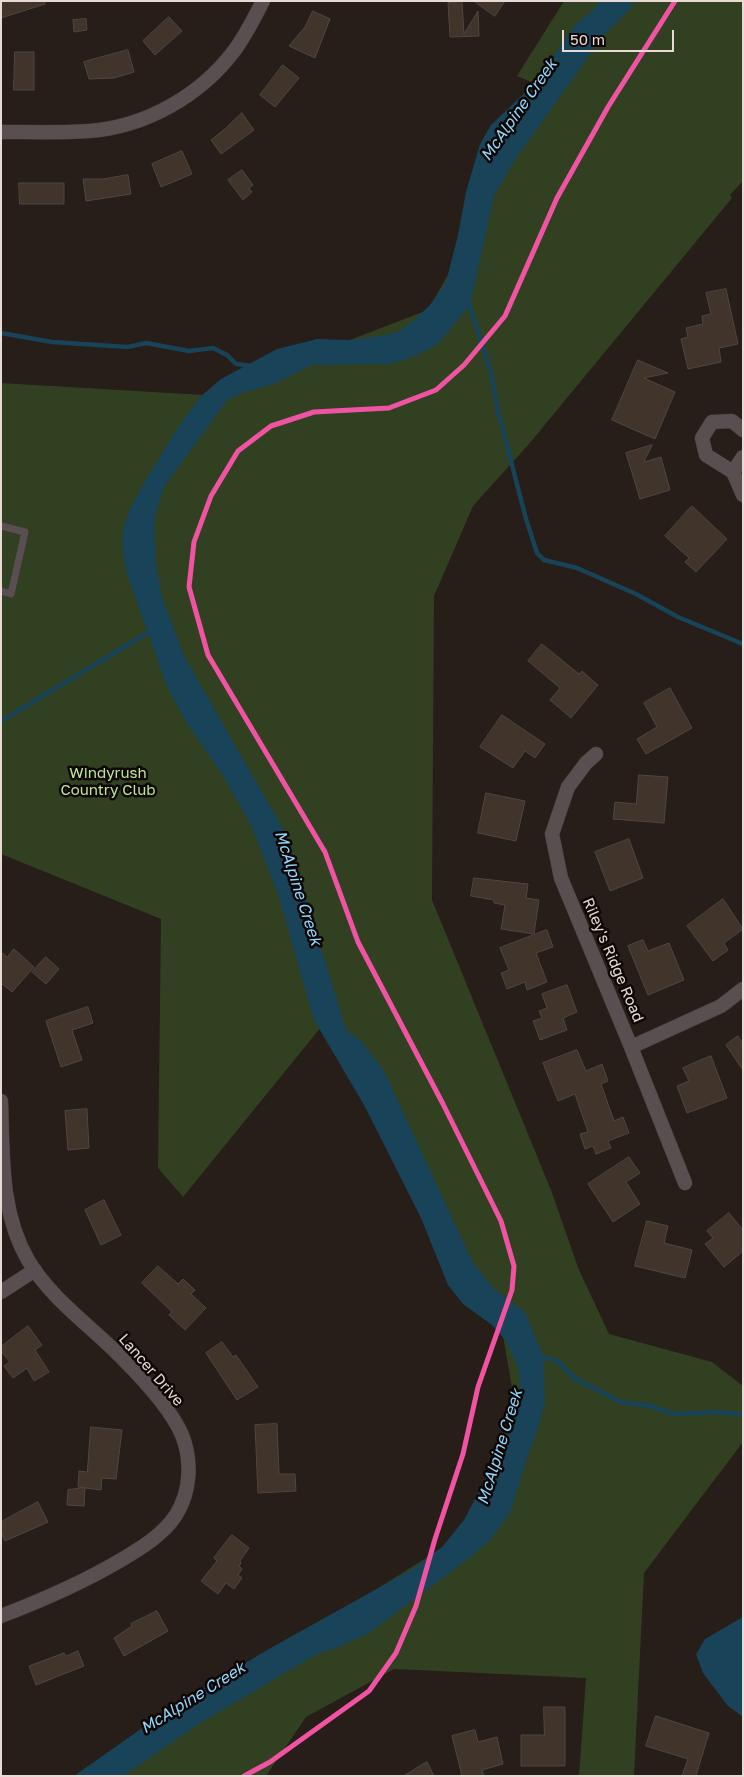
<!DOCTYPE html>
<style>
body{margin:0}
#map{position:relative;width:744px;height:1777px;overflow:hidden;background:#271d19;font-family:"Golos Text",sans-serif}
canvas{display:block}
.frame{position:absolute;inset:0;border:2px solid #e8dbd5;pointer-events:none}
.scale{position:absolute;left:562px;top:30px;width:112px;height:22px;box-sizing:border-box;border:2px solid #e8dbd5;border-top:0;padding-left:6px;font-size:15px;line-height:18px;white-space:nowrap;color:#e8dbd5;-webkit-text-stroke:4px #0f0705;paint-order:stroke}
</style>
<div id="map">
<canvas width="744" height="1777"></canvas>
<div class="frame"></div>
<div class="scale">50 m</div>
</div>
<script>
const ctx = document.querySelector('canvas').getContext('2d');
ctx.lineJoin = 'round';
function fill(path, color) { ctx.fillStyle = color; ctx.fill(path, 'evenodd'); }
function trace(path, color, width, dash) { ctx.strokeStyle = color; ctx.lineWidth = width; ctx.lineCap = dash ? 'butt' : 'round'; ctx.setLineDash(dash || []); ctx.stroke(path); }
function write(font, color, halo, rows, align = 'center') {
  ctx.font = font + ' "Golos Text",sans-serif'; ctx.lineWidth = 5; ctx.setLineDash([]); ctx.textBaseline = 'middle'; ctx.strokeStyle = halo; ctx.fillStyle = color; for (const [text, x, y, turn = 0] of rows) {
    ctx.save(); ctx.translate(x, y); ctx.rotate((+turn || 0) * Math.PI / 180); ctx.textAlign = isNaN(turn) ? turn : align; if (halo) ctx.strokeText(text, 0, 0); ctx.fillText(text, 0, 0); ctx.restore();
  }
}
const green = new Path2D(`
 M564 1H743V181L730 195 732 198 529 444 473 506 434 596 432 900 551 1190 579 1270 609 1334 712 1362 743 1386V1442L644 1573 634 1776H579L586 1678 394 1669 306 1717 266 1776H81L467 1532 515 1405 503 1336 326 1021 183 1197 158 1168 161 919 1 854V383L221 396 253 377 428 310 552 91 517 76Z`);
const water = new Path2D(`
 M599 1H634L629 10 603 36 515 160 494 196 470 305 438 344 418 355 391 364 312 365 274 384 242 393 227 400 164 487 154 519 156 564 162 597 184 656 282 827 299 876 346 1030 362 1042 384 1071 472 1261 493 1288 525 1312 543 1356 545 1401 538 1428 526 1461 510 1513 491 1539 472 1556 369 1633 336 1648 317 1654 199 1724 123 1776H74L172 1707 267 1650 416 1567 443 1546 464 1520 508 1436 520 1390 519 1369 505 1340 492 1325 463 1304 448 1285 421 1218 364 1105 314 1020 277 891 250 823 225 779 185 720 167 687 126 571 122 544 123 529 130 509 147 478 178 427 201 396 221 379 277 349 317 339 351 340 380 336 398 332 414 320 430 305 446 282 458 235 466 192 480 144 491 125 535 83 574 26 596 7Z
 M743 1617V1717L727 1705 703 1673 696 1654 705 1639Z`);
const stream = new Path2D(`
 M468 300 491 373 498 411 526 519 537 553 544 560 577 568 636 594 678 617 743 644
 M1 333 52 342 128 347 146 343 189 351 213 348 227 355 236 364 252 366
 M1 721 152 630
 M540 1357 556 1360 576 1379 621 1402 650 1406 674 1414 719 1412 743 1415`);
const building = new Path2D(`
 M1 1H45V4L1 18Z
 M474 1H505L495 16Z
 M462 2 464 34 478 11 479 36 450 37 448 3Z
 M313 11 330 19 315 58 289 46 305 27Z
 M169 17 182 31 155 55 143 41Z
 M86 19 87 30 74 32 73 20Z
 M128 50 134 72 114 78 89 79 84 62Z
 M15 52H34V90H14Z
 M283 65 299 78 275 107 260 95Z
 M242 113 254 130 221 154 211 140 226 128Z
 M182 151 192 174 161 187 152 164Z
 M242 170 253 185 249 188 252 192 243 200 228 180Z
 M128 175 131 194 86 201 83 179H103Z
 M19 183H64V204H20Z
 M726 289 738 344 719 348 721 362 688 369 681 339 688 337 686 328 703 324 702 316 711 314 706 293Z
 M638 360 668 373 644 378 675 392 655 439 612 420Z
 M652 445 644 462 661 457 670 490 640 499 626 453Z
 M692 506 727 539 696 572 685 562 689 558 665 536Z
 M542 644 579 674 582 671 598 685 571 718 550 700 560 688 528 661Z
 M670 688 692 728 646 754 637 739 657 727 644 703Z
 M502 715 545 744 535 758 525 751 513 768 480 747Z
 M639 775 668 777 664 823 613 819 615 802 636 804Z
 M486 793 525 801 516 841 478 833Z
 M629 839 643 878 610 891 595 852Z
 M474 878 528 884 526 898 539 900 534 934 501 929 505 905 494 903V900L471 896Z
 M723 899 743 929 724 943 728 950 713 961 687 926Z
 M547 930 553 947 536 953 547 982 527 990 525 982 507 989 501 973 509 970 500 948Z
 M643 940 648 951 669 943 684 980 648 995 628 946Z
 M14 949 34 967 12 992 1 983V952L7 957Z
 M46 957 59 969 46 984 32 972Z
 M567 985 577 1012 563 1018 567 1030 540 1040 533 1021 542 1018 539 1011 547 1008 542 994Z
 M88 1007 93 1023 72 1030 82 1060 61 1067 46 1021Z
 M738 1036 743 1044V1070L726 1045Z
 M577 1050 586 1071 602 1064 608 1081 601 1084 614 1121 623 1117 629 1133 608 1141 611 1148 596 1154 593 1146 585 1149 580 1134 588 1132 575 1094 558 1101 543 1063Z
 M711 1056 727 1098 687 1113 677 1086 689 1081 683 1068Z
 M87 1109 89 1148 68 1150 65 1111Z
 M629 1157 640 1173 626 1182 640 1204 613 1222 588 1184Z
 M104 1200 121 1235 101 1245 85 1210Z
 M729 1213 743 1230V1251L724 1267 705 1244 713 1238 707 1231Z
 M647 1221 668 1226 664 1243 692 1250 685 1278 635 1266Z
 M158 1266 178 1284 183 1279 195 1290 191 1294 206 1308 185 1330 169 1315 172 1312 142 1283Z
 M28 1326 42 1345 35 1350 49 1372 34 1381 27 1368 13 1378 4 1366 10 1362 1 1351V1347Z
 M222 1342 233 1357 236 1355 258 1387 237 1400 206 1353Z
 M277 1424 279 1474H295L296 1491 258 1493 255 1425Z
 M91 1427 122 1430 116 1479 102 1478 101 1490 78 1487 79 1471 87 1472Z
 M85 1488 84 1506 67 1505 68 1490Z
 M38 1502 48 1522 5 1541 1 1532V1522Z
 M232 1535 249 1548 240 1561 241 1563 239 1566 242 1569 238 1575 242 1578 234 1589 226 1583 218 1594 201 1581 217 1561 214 1558Z
 M157 1611 168 1631 124 1656 114 1638 132 1626 131 1624Z
 M78 1651 84 1666 36 1685 29 1666 64 1653 66 1656Z
 M544 1707H565V1766H521V1735H544Z
 M656 1716 709 1733 696 1776H682L688 1759 646 1746Z
 M475 1730 478 1742 497 1737 503 1764 482 1770 484 1776H462L452 1736Z
 M427 1762 434 1776H404Z`);
const service = new Path2D(`
 M1 526 25 532 11 594 1 591`);
const minor = new Path2D(`
 M1 132C30 132 60 133 89 131 145 127 200 96 234 51 246 35 254 18 263 1
 M743 430 732 421 712 422 702 438 706 455 733 472 743 495
 M733 472 743 457
 M596 754 586 763 568 787 552 834 561 878 631 1047 685 1183
 M631 1047 721 1006 743 989
 M1 1101C3 1155 0 1212 28 1260 51 1299 91 1326 122 1358 142 1378 171 1409 182 1435 192 1460 191 1491 176 1515 163 1535 141 1548 121 1560 82 1583 43 1600 1 1616
 M1 1292 35 1270`);
const cycleway = new Path2D(`
 M244 1776 270 1762 369 1691 396 1653 416 1606 435 1539 463 1454 478 1387 512 1290 514 1266 501 1221 443 1104 358 942 325 852 208 655 189 587 194 542 211 496 238 451 271 426 314 412 389 408 436 390 464 365 505 316 557 198 608 107 675 1`);
const parkNames = [
 ["Windyrush",108,773],
 ["Country Club",108,790]
];
const streetNames = [
 ["Riley's Ridge Road",613,960,67],
 ["Lancer Drive",151,1370,49]
];
const waterNames = [
 ["McAlpine Creek",519,110,-55],
 ["McAlpine Creek",298,888,72],
 ["McAlpine Creek",500,1447,-73],
 ["McAlpine Creek",193,1698,-32]
];
fill(green, '#314020');
fill(water, '#184359');
trace(stream, '#184359', 4.5);
fill(building, '#41342b');
trace(building, '#4f4743', 1);
trace(service, '#413834', 8);
trace(minor, '#413834', 15);
trace(service, '#594f51', 7);
trace(minor, '#594f51', 14);
trace(cycleway, '#f153a3', 5);
write('15px', '#bce698', '#0f0705', parkNames);
write('15px', '#e8dbd5', '#0f0705', streetNames);
write('italic 16px', '#90d6fd', '#0f0705', waterNames);
</script>
